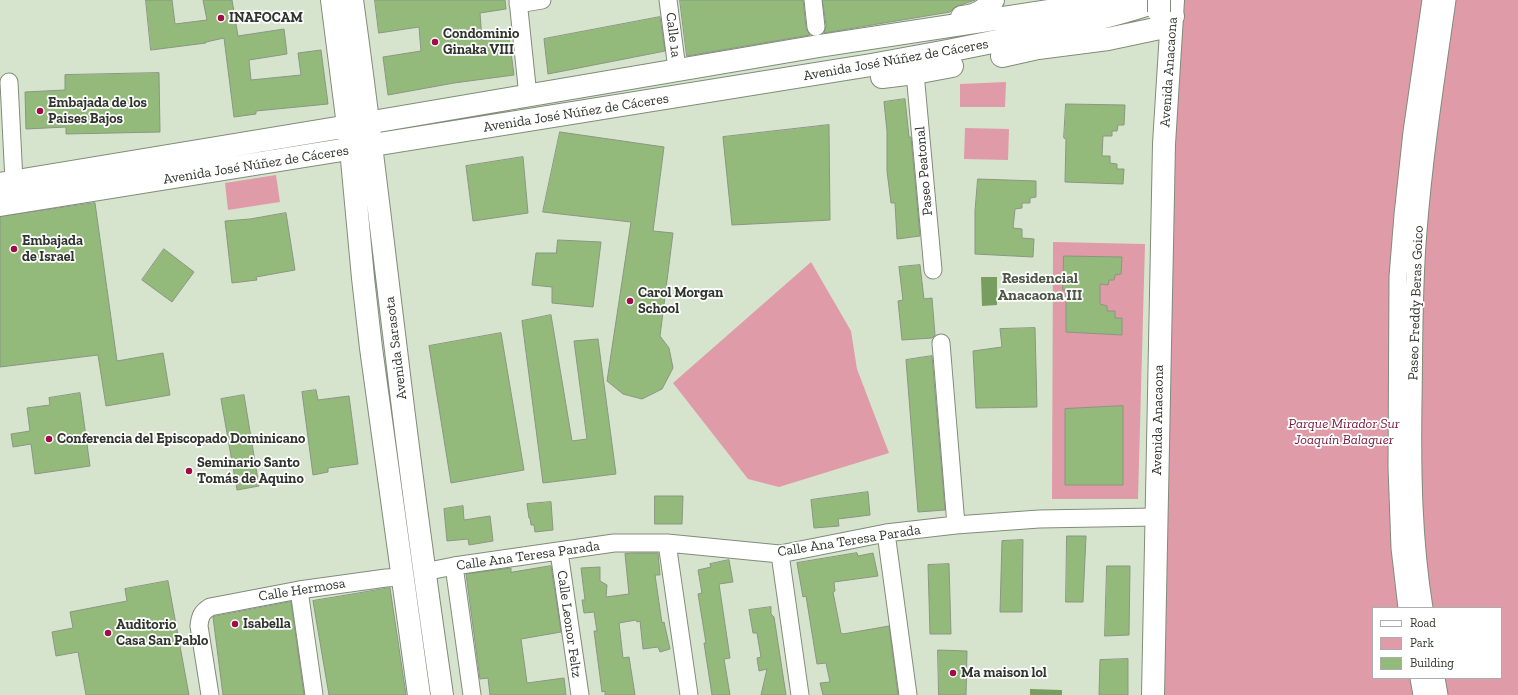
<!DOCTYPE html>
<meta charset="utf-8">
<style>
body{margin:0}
#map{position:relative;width:1518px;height:695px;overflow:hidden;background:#d6e4ce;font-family:"Zilla Slab",serif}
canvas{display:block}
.legend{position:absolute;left:1372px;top:607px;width:130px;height:72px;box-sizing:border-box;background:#fff;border:1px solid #acaeab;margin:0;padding:5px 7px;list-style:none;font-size:12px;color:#30352d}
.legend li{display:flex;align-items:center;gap:8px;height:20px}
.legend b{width:20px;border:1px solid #acaeab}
</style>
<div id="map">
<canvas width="1518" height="695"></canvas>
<ul class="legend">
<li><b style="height:5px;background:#fff"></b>Road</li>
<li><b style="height:11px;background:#df9ba8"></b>Park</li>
<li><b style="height:11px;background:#93ba7b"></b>Building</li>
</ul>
</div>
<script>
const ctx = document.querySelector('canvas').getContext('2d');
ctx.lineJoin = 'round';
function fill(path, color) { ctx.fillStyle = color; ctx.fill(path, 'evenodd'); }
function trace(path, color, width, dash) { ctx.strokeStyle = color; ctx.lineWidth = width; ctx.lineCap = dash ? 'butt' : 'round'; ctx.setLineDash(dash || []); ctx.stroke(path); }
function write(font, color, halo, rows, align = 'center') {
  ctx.font = font + ' "Zilla Slab",serif'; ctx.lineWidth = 3.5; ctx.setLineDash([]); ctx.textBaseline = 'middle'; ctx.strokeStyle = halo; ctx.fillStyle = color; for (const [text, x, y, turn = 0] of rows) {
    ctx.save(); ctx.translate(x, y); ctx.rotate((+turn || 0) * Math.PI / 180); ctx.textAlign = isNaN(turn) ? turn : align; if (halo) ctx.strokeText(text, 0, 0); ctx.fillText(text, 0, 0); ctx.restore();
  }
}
const green = new Path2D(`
 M1178 0H1518V695H1164ZM1373 608H1501V678H1373Z
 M1006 82 1005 107H960V84Z
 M965 128 1009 129 1008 160 964 159Z
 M276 175 280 202 228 210 225 183Z
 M1053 242 1145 244 1138 499H1052Z
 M811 262 851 331 857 369 889 453 779 487 748 479 673 383Z`);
const water = new Path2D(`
 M981 277H997V305L982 306Z
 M1030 689 1062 690V695H1030Z`);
const building = new Path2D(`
 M146 0H172L175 24 207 20 203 0H232L238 36 284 29 287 54 249 60 251 80 301 75 298 53 321 50 328 104 256 111V114L234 117 224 38 206 42V43L151 50Z
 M375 0H505L506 9 480 13 482 40 509 37 514 75 454 83 388 95 383 57 421 51 419 27 379 33Z
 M680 0H803L806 28 810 35 687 56Z
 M823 0H975L955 7 950 12 824 33 826 26Z
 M660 17 665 51 548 74 544 39Z
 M159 73 160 132 66 134V127L26 129 25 92 65 90V75Z
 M905 99 909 137H911L920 236 897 239 895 203H891L887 171V131L884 102Z
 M1066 104 1125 105 1124 125H1118L1117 131H1112V136H1103L1102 156H1110V163L1117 164V169H1124L1123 184 1065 182 1066 139 1064 138Z
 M829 125 830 220 732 225 723 137Z
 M560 132 664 147 653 231 673 233 660 336 669 348 673 368 662 389 642 399 623 394 607 381 631 222 543 212Z
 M523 157 528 213 473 221 466 166Z
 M978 179 1036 181V197L1030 198V203H1022V208L1015 209 1013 228 1022 229V238L1034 239 1033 257 975 254V211Z
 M95 203 117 361 163 353 170 395 106 406 98 355 0 367V217Z
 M286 213 295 270 256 277 257 280 232 283 225 221 250 219Z
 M558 240 601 242 593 307 552 303V287L532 285 536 253H556Z
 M164 249 194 272 172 302 142 280Z
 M1064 256 1122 257 1121 274 1115 275 1114 280H1109L1108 285 1100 284V304L1107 306V311H1115V318H1122V335L1066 332V290H1063Z
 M920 265 924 299 932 298 935 335 932 338 902 340 898 301 903 300 899 267Z
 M551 315 572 441 587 439 574 341 598 339 616 474 543 483 522 321Z
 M1035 328 1037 407 976 408 973 351 1002 347 1000 329Z
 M501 333 524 470 451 483 429 346Z
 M932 356 945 510 918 512 906 360Z
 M316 390 318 400 349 396 358 464 328 468V472L313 475 302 392Z
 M80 393 90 466 35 474 31 444 13 447 11 434 30 431 27 408 50 405 49 398Z
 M244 395 259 486 237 490 221 399Z
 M1123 406V485H1065V409Z
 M868 492 870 515 838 519 839 526 814 528 811 500Z
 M655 496H683L682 524H655Z
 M551 502 553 530 535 532 534 525H531L530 518H529L527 504Z
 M463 506 464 520 490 516 493 541 469 545 468 539 447 541 444 509Z
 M1067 536H1086L1083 602H1066Z
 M1023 540 1022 612H1000L1002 541Z
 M634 553H658L660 575H655L662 623 664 622 670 649 660 652 658 647 643 649 640 621 637 622 636 620 619 623 623 658 629 657 635 695H605V691L602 692 594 631H597L594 612 584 613 582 600H585L581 568 600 567V581L607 585 606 597 629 594 625 554Z
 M857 553 858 556 873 553 878 576 834 582 835 591 833 592 841 633 843 634 889 626 898 695H823L820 683 830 682 826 663 817 664 806 596 803 597 797 563Z
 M729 560 733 582 719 584 730 658 724 659 730 695H712L704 643H706L698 594 702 593 698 570 711 567 710 564Z
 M949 564 951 634H930L928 565Z
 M551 566 561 632 521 639 527 683 564 678 566 695H490L488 678 480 679 466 574 511 568V572Z
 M1107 566H1130L1129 635 1105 636Z
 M168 581 189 695H86L78 652 56 656 52 632 73 628 70 612 127 601 125 589Z
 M390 588 406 695H329L313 601Z
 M291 602 304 695H223L213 617Z
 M771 607V614L774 617 786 695H761L767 669 759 671 757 658 761 657 757 633H753L749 610Z
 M938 650 967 651 966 695H939Z
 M1128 659V695H1099L1100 660Z`);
const minor = new Path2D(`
 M518 0 528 96
 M668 0 677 69
 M813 0 816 27
 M518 4 542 0
 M915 73 933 270
 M9 82 14 181
 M941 343 956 525
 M886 533 908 695
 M667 543 689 695
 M559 552 580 695
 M780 554 800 695
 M454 566 472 695
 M424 572 454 566 614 543H667L780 554 886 533 956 525 1039 519 1156 517
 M299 590 314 695
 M1407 608 1400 548 1397 467 1398 277 1403 215 1412 132 1431 0
 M1424 608C1413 540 1412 472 1413 403 1414 346 1413 288 1418 231 1424 154 1436 77 1447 0
 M1419 678 1422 695
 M1436 678 1439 695
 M210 695 199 626C200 616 202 612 210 607L299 590 386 578 403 577`);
const major = new Path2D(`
 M332 0 351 149 363 278 371 348 419 695
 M352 0C368 114 381 228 395 342 409 460 425 578 442 695
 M962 17C975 16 986 10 993 0
 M1002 56 1038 48 1108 39 1160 28 1173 16
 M882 77 915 73 952 66
 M0 184 349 126 819 46 1114 1
 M0 205 871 65C923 56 975 46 1027 35 1068 26 1109 17 1149 4
 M1153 695 1164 144 1173 0`);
const majorBridge = new Path2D(`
 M1159 0V12`);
const markers = [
 [221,18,4,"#a30b47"],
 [435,42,4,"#a30b47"],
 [40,111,4,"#a30b47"],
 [14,249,4,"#a30b47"],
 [630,301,4,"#a30b47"],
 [49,439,4,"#a30b47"],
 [189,471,4,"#a30b47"],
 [235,624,4,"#a30b47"],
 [108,633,4,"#a30b47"],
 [953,673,4,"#a30b47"]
];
const poiNames = [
 ["INAFOCAM",229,18],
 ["Condominio",443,34],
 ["Ginaka VIII",443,50],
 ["Embajada de los",48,103],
 ["Paises Bajos",48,119],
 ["Embajada",22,241],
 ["de Israel",22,257],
 ["Carol Morgan",638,293],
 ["School",638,309],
 ["Conferencia del Episcopado Dominicano",57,439],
 ["Seminario Santo",197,463],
 ["Tomás de Aquino",197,479],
 ["Isabella",243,624],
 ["Auditorio",116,625],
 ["Casa San Pablo",116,641],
 ["Ma maison lol",961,673]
];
const streetNames = [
 ["Calle 1a",673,35,83],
 ["Avenida José Núñez de Cáceres",896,60,-10],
 ["Avenida Anacaona",1169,72,-86],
 ["Avenida José Núñez de Cáceres",576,113,-9],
 ["Avenida José Núñez de Cáceres",256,165,-9],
 ["Paseo Peatonal",924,171,-95],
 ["Paseo Freddy Beras Goico",1416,303,-88],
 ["Avenida Sarasota",396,348,-97],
 ["Avenida Anacaona",1158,420,-89],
 ["Calle Ana Teresa Parada",849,541,-9],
 ["Calle Ana Teresa Parada",528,556,-8],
 ["Calle Hermosa",302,590,-9],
 ["Calle Leonor Feltz",569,624,82]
];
const parkNames = [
 ["Parque Mirador Sur",1344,424],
 ["Joaquín Balaguer",1344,440]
];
const neighbourhoodNames = [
 ["Residencial",1040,279],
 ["Anacaona III",1040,296]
];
fill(green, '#df9ba8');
fill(water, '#779d5f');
fill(building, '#93ba7b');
trace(building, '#8a9682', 1);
trace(minor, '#808c79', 19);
trace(major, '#808c79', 24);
trace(minor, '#fff', 17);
trace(major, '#fff', 22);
trace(majorBridge, '#808c79', 24, []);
trace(majorBridge, '#fff', 22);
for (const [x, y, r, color] of markers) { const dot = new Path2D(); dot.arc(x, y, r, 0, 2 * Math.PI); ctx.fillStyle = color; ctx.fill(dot); trace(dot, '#fff', 1.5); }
write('bold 14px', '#30352d', '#fff', poiNames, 'left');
write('14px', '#30352d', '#fff', streetNames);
write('italic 14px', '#761937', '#fff', parkNames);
write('bold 15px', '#4b5644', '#fff', neighbourhoodNames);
</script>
